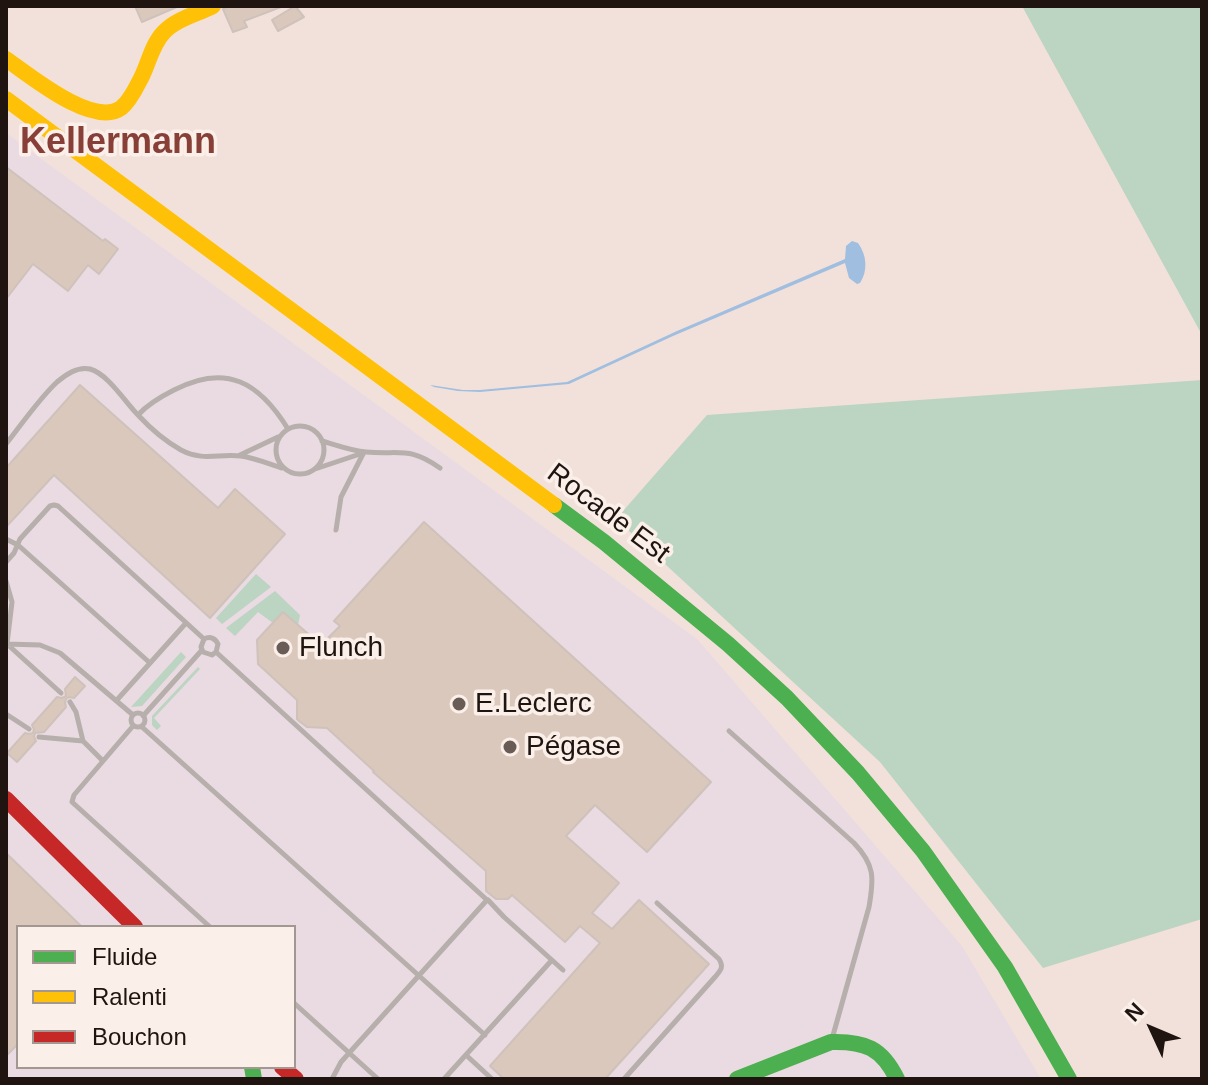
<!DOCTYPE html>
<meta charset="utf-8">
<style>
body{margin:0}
#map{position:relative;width:1208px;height:1085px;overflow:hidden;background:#f2e1da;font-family:Arial,sans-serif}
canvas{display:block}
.frame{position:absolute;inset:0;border:8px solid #1f1410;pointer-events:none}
.legend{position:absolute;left:16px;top:925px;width:280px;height:144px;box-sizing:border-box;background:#fbefe9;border:2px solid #a39792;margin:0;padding:10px 14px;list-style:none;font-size:24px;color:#1f1410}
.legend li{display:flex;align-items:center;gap:16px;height:40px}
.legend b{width:40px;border:2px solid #a39792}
.north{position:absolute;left:1112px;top:989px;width:80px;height:80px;-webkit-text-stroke:6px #fbefe9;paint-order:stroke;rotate:314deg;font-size:22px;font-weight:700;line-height:32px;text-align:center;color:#1f1410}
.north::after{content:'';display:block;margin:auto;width:28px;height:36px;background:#1f1410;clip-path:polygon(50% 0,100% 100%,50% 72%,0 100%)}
</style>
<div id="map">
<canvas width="1208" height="1085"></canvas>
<div class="frame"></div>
<ul class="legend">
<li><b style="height:10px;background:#4caf50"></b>Fluide</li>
<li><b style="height:10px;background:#ffc107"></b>Ralenti</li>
<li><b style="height:10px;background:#c62828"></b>Bouchon</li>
</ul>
<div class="north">N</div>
</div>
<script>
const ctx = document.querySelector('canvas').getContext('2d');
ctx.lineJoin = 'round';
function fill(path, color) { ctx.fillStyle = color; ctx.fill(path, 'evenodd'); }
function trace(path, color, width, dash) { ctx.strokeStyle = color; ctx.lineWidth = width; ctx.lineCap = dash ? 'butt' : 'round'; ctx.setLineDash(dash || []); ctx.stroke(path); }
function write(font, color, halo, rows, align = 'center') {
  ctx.font = font + ' Arial,sans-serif'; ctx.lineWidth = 7; ctx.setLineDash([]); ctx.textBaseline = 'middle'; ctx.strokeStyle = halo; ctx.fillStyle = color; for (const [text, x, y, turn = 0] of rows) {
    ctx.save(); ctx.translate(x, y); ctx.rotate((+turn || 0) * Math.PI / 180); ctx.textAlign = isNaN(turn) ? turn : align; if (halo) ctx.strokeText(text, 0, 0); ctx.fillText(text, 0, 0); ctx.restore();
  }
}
const commercial = new Path2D(`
 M6 133 698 640 962 946 1041 1079H6ZM18 927H294V1067H18Z`);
const green = new Path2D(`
 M1022 6H1202V335Z
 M1202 380V919L1043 968 880 762 616 519 707 415Z
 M256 574 271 587 222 624 216 618Z
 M275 591 300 615 298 625 283 612 273 623 258 612 235 636 226 628Z
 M181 652 186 657 142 706 131 707Z
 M198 667 200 669 154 718 161 726 157 730 152 725V716Z`);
const water = new Path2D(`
 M852 241 858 243C867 255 868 271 860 283L857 284 849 278 845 263 673 336 569 384 480 392 458 391 434 387 430 385 463 390H480L567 382 677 331 845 259 846 246Z`);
const building = new Path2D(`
 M135 6H179L142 22Z
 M229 6H281V7L244 21 247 27 233 32 223 9Z
 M295 6 304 17 278 31 272 20Z
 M6 167 103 241 105 239 118 249 99 274 88 265 68 291 33 264 6 299Z
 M80 385 218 508 235 489 285 534 210 618 54 475 6 527V468Z
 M424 522 711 782 647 852 595 805 566 836 619 883 592 913 612 929 639 900 709 964 605 1079H504L490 1066 600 943 580 926 565 942 512 895 508 899H496L486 891V871L373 772 374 771 327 728 307 727 299 721 297 719V700L258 664 257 640 283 612 321 645 340 626 334 621Z
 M75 677 85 686 74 698 69 697 66 699 65 703 66 707 44 732 35 733 34 737 36 741 17 762 7 753 25 733 29 734 33 733 34 729 32 725 57 697 62 698 66 696 65 689Z
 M6 853 82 927H18V1044L6 1056Z`);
const lane = new Path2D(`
 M138 415C148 404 160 397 174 390 226 363 259 382 288 429
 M276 450a24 24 0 1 1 48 0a24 24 0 1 1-48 0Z
 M322 441C336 445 352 451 366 452 401 455 409 446 440 468
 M6 444C22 424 38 400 57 382 65 375 78 366 90 369 108 374 125 402 138 415 150 428 165 441 181 450 204 462 219 453 241 456 255 458 269 464 282 468
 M240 455 278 437
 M315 469 363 453
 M336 530 341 497 364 452
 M6 539 18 545 150 663
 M6 562 14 553 20 539 50 506 54 505 58 506 204 639C210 636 215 638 218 644L216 652 212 655 203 652 201 647 204 639
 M6 581 12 602 7 644 61 693
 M6 644 40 645 60 653 133 715
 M216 652 487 900 341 1062 332 1079
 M116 701 186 623
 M70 702 76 712 83 741
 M131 720a7 7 0 1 1 14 0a7 7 0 1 1-14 0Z
 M6 714 29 729
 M143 716 202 650
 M133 726 74 795 72 802 210 927
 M142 727 485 1035
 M729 731 854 843C875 865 874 878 869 907L832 1039
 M39 737 83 741 103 761
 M488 900 504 917 563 970
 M294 1003 378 1079
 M466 1055 492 1079
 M444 1079 552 960
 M624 1079 715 977C721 970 724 967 719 959L657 903`);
const fast = new Path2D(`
 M554 505 604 542 728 644 787 698 858 773 923 851 1005 967 1069 1079
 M252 1067 254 1079
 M737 1079 831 1042C865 1041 882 1048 897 1079`);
const slow = new Path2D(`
 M6 59C29 75 93 128 121 108 129 102 135 90 139 82 148 67 151 45 164 32 176 19 197 14 213 6
 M6 99 554 505`);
const jam = new Path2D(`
 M6 799 135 927
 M282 1067 296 1079`);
const markers = [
 [283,648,8,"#695c57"],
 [459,704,8,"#695c57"],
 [510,747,8,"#695c57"]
];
const streetNames = [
 ["Rocade Est",608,514,37]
];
const poiNames = [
 ["Flunch",299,648],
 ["E.Leclerc",475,704],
 ["Pégase",526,747]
];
const districtNames = [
 ["Kellermann",118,143]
];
fill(commercial, '#eadae2');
fill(green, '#bcd4c2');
fill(water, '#a0bedf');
fill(building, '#dbc8bc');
trace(building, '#cfc2bb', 2);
trace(lane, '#b6afac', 5);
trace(fast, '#4caf50', 16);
trace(slow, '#ffc107', 16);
trace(jam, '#c62828', 16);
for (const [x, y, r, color] of markers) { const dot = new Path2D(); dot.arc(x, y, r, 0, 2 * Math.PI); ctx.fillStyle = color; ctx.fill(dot); trace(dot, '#fbefe9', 3); }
write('28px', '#1f1410', '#fbefe9', streetNames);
write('28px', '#1f1410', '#fbefe9', poiNames, 'left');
write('bold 36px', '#873f38', '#fbefe9', districtNames);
</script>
